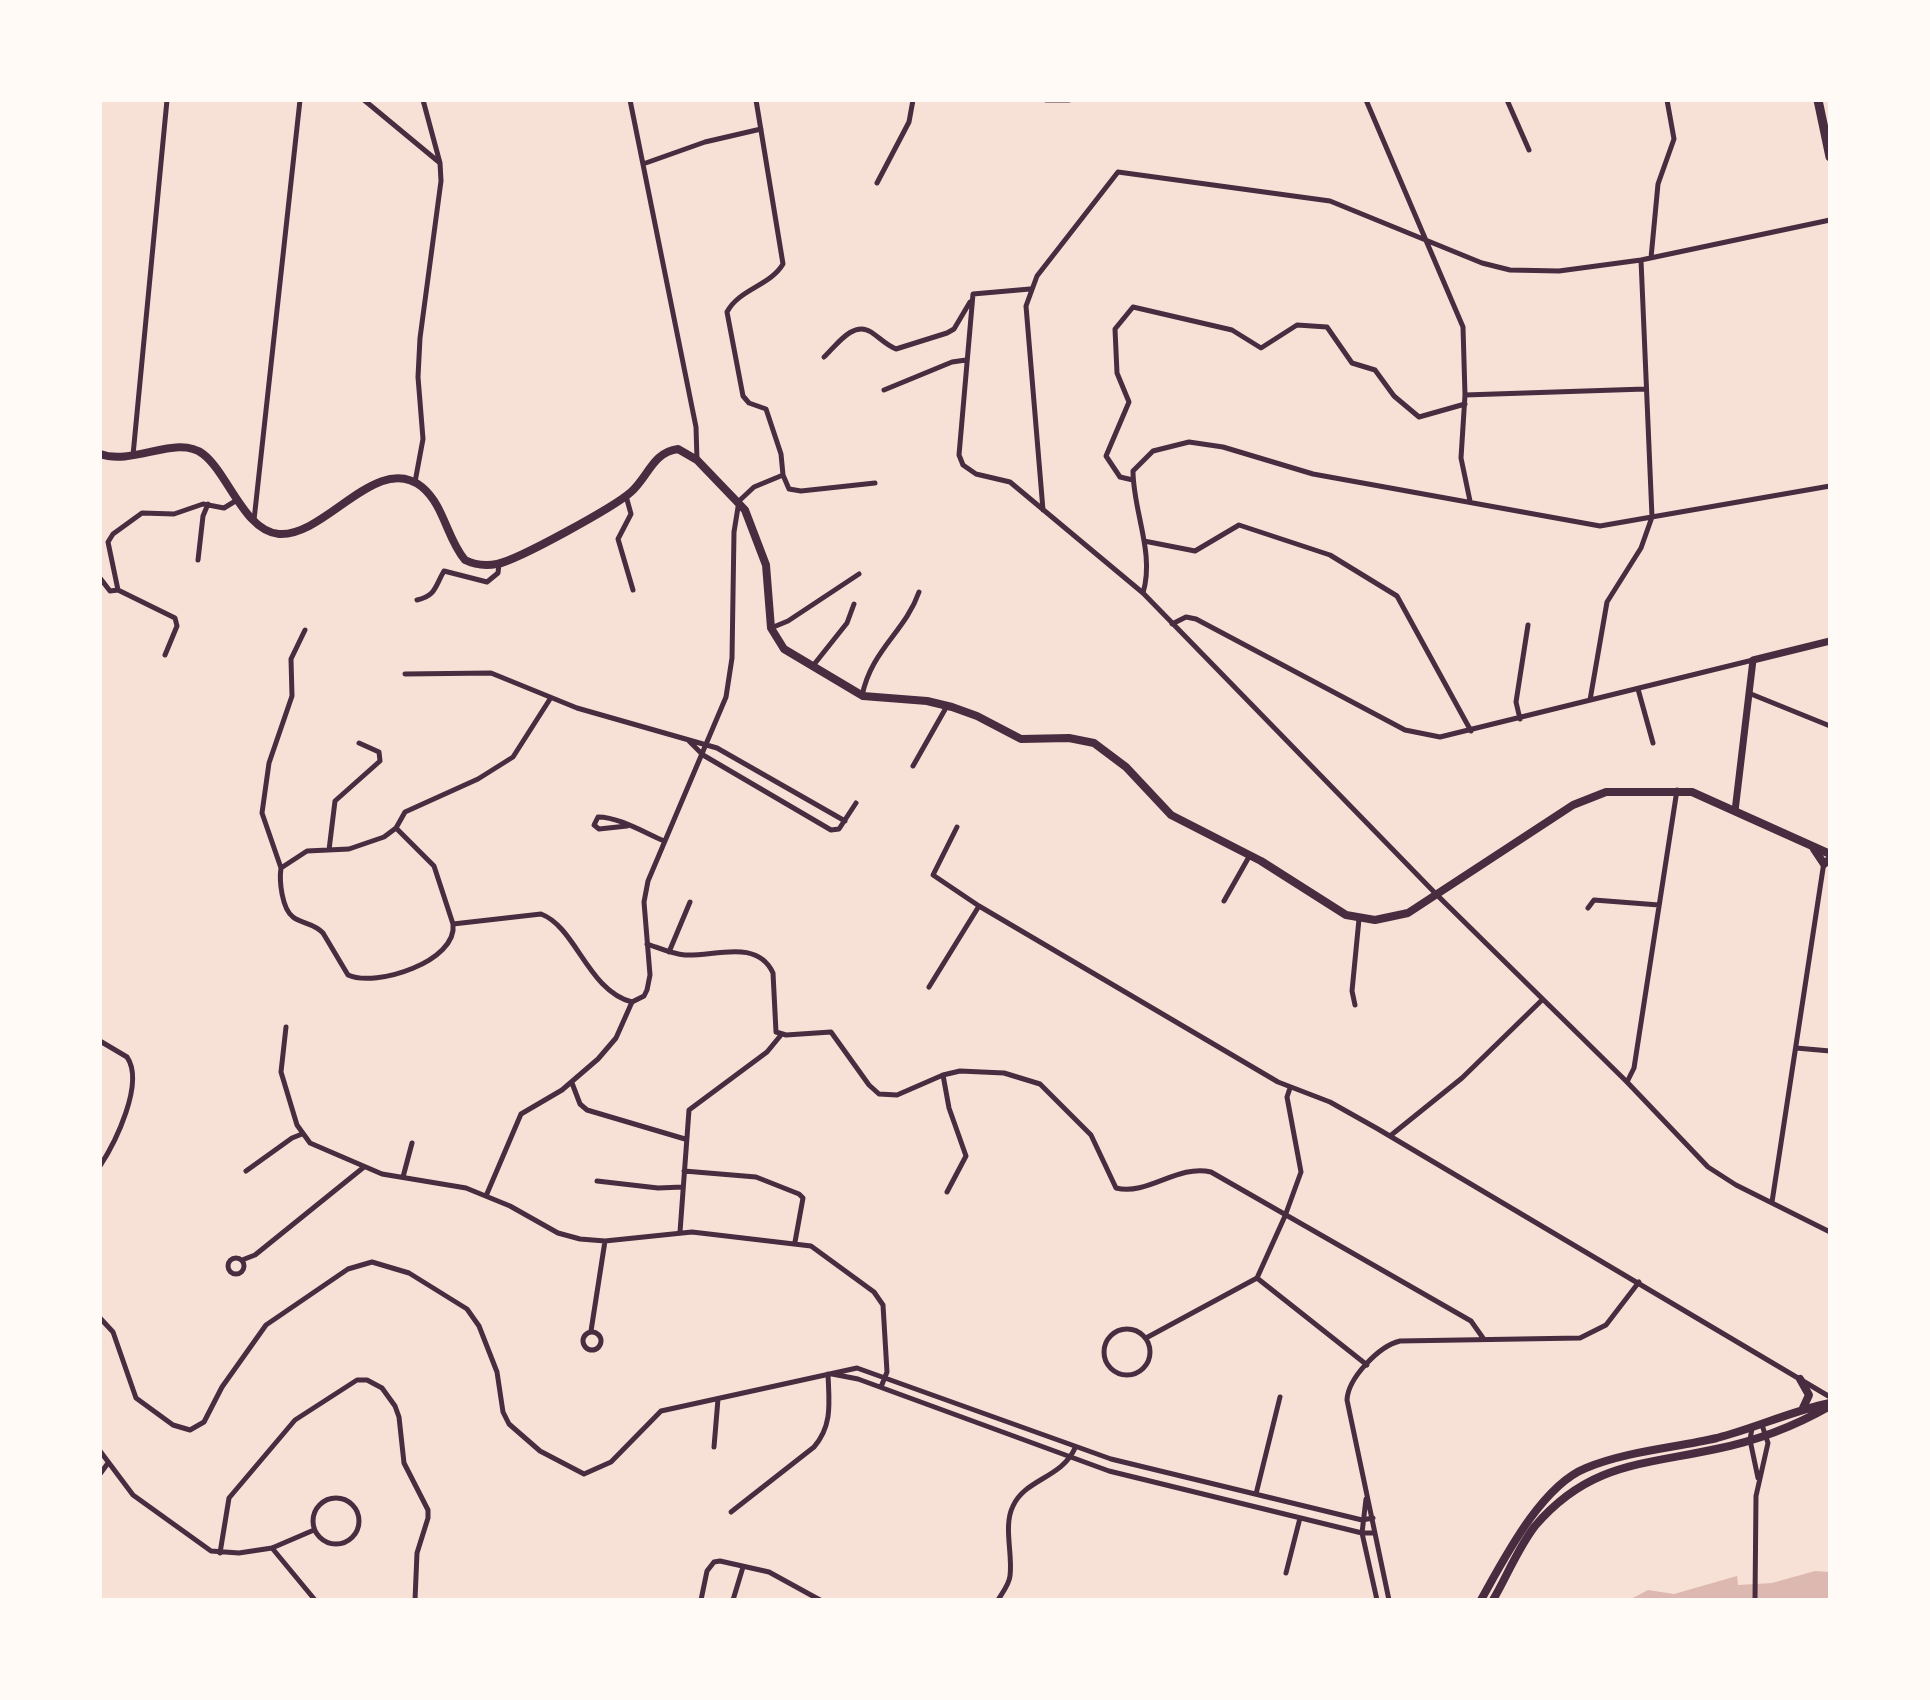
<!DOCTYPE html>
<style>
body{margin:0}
#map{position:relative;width:1930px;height:1700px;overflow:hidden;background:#f7e1d7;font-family:"Alegreya Sans",sans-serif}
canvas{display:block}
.frame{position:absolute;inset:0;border:102px solid #fffaf5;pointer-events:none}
</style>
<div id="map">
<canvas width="1930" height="1700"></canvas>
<div class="frame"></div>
</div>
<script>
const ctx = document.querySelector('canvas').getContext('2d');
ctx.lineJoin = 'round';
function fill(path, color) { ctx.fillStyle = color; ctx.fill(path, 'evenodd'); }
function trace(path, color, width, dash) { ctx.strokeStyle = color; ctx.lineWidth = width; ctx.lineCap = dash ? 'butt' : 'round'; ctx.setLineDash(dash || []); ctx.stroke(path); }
const water = new Path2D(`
 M1815 1571 1830 1572V1600H1629L1648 1590 1674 1594 1737 1576 1738 1585 1772 1583Z`);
const minor = new Path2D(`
 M364 100 440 163
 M630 100 696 427 697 460
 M1046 100H1069
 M1366 100 1463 327 1465 395 1461 458 1470 501
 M1507 100 1529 150
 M643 164 705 142 761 129
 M877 183 909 122 913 100
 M1651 258 1658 184 1674 139 1667 100
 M1030 289 973 294 959 455 963 465 976 474 1010 482 1143 593 1437 895 1627 1082 1708 1167 1736 1185 1830 1232
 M824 357C836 346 853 320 871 332 880 338 886 345 896 349L947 333 954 329 970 302
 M884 390 952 362 966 360
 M1465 395 1645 389
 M133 455 167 100
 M783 475 789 489 801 491 875 483
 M1133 480 1120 477 1106 456 1129 402 1117 373 1115 329 1133 307 1232 330 1261 348 1297 325 1327 327 1352 363 1375 370 1394 396 1419 417 1465 404
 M415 482 423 439 418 377 420 338 441 181 440 163 423 100
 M626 496 631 514 618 539 633 590
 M1043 510 1026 306 1037 276 1118 172 1330 201 1482 263 1510 270 1559 271 1641 260 1830 220
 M254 520 300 100
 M1144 541 1195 551 1239 525 1330 555 1397 596 1471 731
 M198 560 203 516 208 504
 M100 578 110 591 118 590 108 542 113 534 142 513 174 514 203 504 224 508 237 500
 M118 590 175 618 177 626 165 655
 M1143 593C1155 553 1133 511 1133 471L1153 451 1189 442 1223 447 1313 474 1600 526 1830 486
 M417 600C436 596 435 586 444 571L487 582 498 573 499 564
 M1172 624 1186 617 1196 619 1405 730 1440 737 1753 660
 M771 628 788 621 859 574
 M812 667 847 623 854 604
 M405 674 491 673 577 708 717 748 845 821
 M1638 689 1653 743
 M1751 694 1830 726
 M862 696C871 650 905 632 919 592
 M550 699 513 757 478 779 405 812 396 828 384 837 349 849 307 851 281 868C279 881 282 909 293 917 302 924 314 923 323 933L348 975C376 988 458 961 453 924L541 914C576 927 588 991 632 1002
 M1590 700 1607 602 1641 548 1652 517 1641 260
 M1520 719 1516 702 1528 625
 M689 741 703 755 831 830 839 829 856 803
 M913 766 947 706
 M627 826 599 829 594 825 598 817C619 817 645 833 664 841
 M957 827 933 875 979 906
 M396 828 434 866 453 924
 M329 850 335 801 380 761 379 752 359 743
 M281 868 262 813 269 763 292 696 291 659 305 630
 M1224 901 1250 855
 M1588 908 1594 900 1659 905
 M647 944C659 948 672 954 685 955 713 957 757 938 773 973L776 1032 786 1035 831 1032 869 1085 879 1094 897 1095 943 1075 960 1071 1004 1073 1040 1084 1091 1135 1116 1188C1148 1196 1177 1164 1211 1172L1471 1321 1483 1338
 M669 952 690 902
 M929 987 979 906 1278 1082 1330 1102 1378 1129 1830 1397
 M1355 1005 1352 991 1359 919
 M286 1027 281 1072 297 1125 310 1143 382 1174 466 1188 510 1206 558 1233 580 1239 605 1241 692 1232 811 1246 874 1292 883 1305 887 1372 881 1387
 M100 1041 127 1057C145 1083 115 1143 100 1166
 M1796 1048 1830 1051
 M943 1075 949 1108 966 1156 947 1192
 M1627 1082 1634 1068 1677 790
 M572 1083 580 1104 587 1110 685 1139
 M1390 1136 1462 1078 1542 1000
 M246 1171 292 1138 302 1134
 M684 1171 756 1177 799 1194 803 1198 795 1242
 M403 1177 412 1143
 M597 1181 658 1188 683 1187
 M486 1196 521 1114 562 1090 598 1059 616 1038 632 1002 644 996 647 990 650 975 644 902 648 881 726 697 732 658 734 532 739 501 754 487 783 475 781 454 766 409 749 403 743 396 727 312C739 289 770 286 783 264L756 100
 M1772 1202 1824 862
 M680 1232 689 1110 767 1052 781 1035
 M228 1266a8 8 0 1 1 16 0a8 8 0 1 1-16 0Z
 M242 1260 255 1255 364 1167
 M1257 1278 1367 1365
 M100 1318 113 1332 136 1398 173 1425 190 1430 204 1422 222 1387 266 1325 348 1269 372 1262 409 1273 467 1309 479 1326 497 1372 503 1412 509 1424 540 1451 584 1474 611 1462 661 1411 857 1368 1111 1459 1362 1520 1373 1518
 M1104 1352a23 23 0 1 1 46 0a23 23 0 1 1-46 0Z
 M591 1331 605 1241
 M583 1341a9 9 0 1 1 18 0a9 9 0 1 1-18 0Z
 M1146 1338 1257 1278 1285 1216 1301 1172 1287 1097 1290 1088
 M832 1374 858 1379 1109 1471 1362 1533H1375
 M1752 1428 1750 1440 1758 1478
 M714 1447 718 1399
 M100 1451 133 1495 211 1551 239 1553 272 1548 314 1530
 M100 1474 108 1463
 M1256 1494 1280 1397
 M313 1521a23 23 0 1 1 46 0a23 23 0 1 1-46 0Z
 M1366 1499 1362 1533 1377 1600
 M731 1512 814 1447C833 1425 829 1402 828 1374
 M272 1548 315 1600
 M220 1553 229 1498 295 1420 357 1380H367L382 1388 395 1406 399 1417 404 1463 428 1510V1518L417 1553 415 1600
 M1286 1573 1300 1518
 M701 1600 707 1571 714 1562 720 1561 769 1572 820 1600
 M733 1600 743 1567
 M998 1600C1002 1593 1009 1585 1010 1576 1013 1554 1003 1526 1013 1506 1025 1479 1062 1478 1075 1448
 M1389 1600 1347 1400C1348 1378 1379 1346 1400 1341L1580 1338 1606 1325 1639 1282
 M1755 1600 1756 1496 1768 1443 1762 1425`);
const tertiary = new Path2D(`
 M1735 811 1753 660 1830 641`);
const secondary = new Path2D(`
 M100 454C133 466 177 434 203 454 228 473 244 531 279 534 326 537 377 451 422 487 444 505 447 539 465 560 475 565 486 566 497 564 518 560 614 507 631 492 648 477 653 452 678 449L697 460 745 510 766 565 771 628 784 649 863 696 927 701 952 707 977 716 1021 739 1069 738 1094 743 1126 767 1171 815 1261 861 1346 915 1375 920 1408 913 1573 805 1606 792H1692L1830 854
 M1814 849 1824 864 1830 859
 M1800 1379 1809 1395 1803 1408
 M1481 1600C1504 1559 1541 1486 1586 1468 1628 1451 1674 1448 1717 1438 1756 1428 1791 1411 1830 1403
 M1493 1600C1507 1576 1518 1548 1535 1526 1589 1463 1642 1465 1716 1449 1756 1441 1795 1426 1830 1406`);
const primary = new Path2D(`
 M1818 100 1830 157`);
fill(water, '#dcb8b0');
trace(minor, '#4a2c40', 5);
trace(tertiary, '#4a2c40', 7);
trace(secondary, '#4a2c40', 8);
trace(primary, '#4a2c40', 9);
</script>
